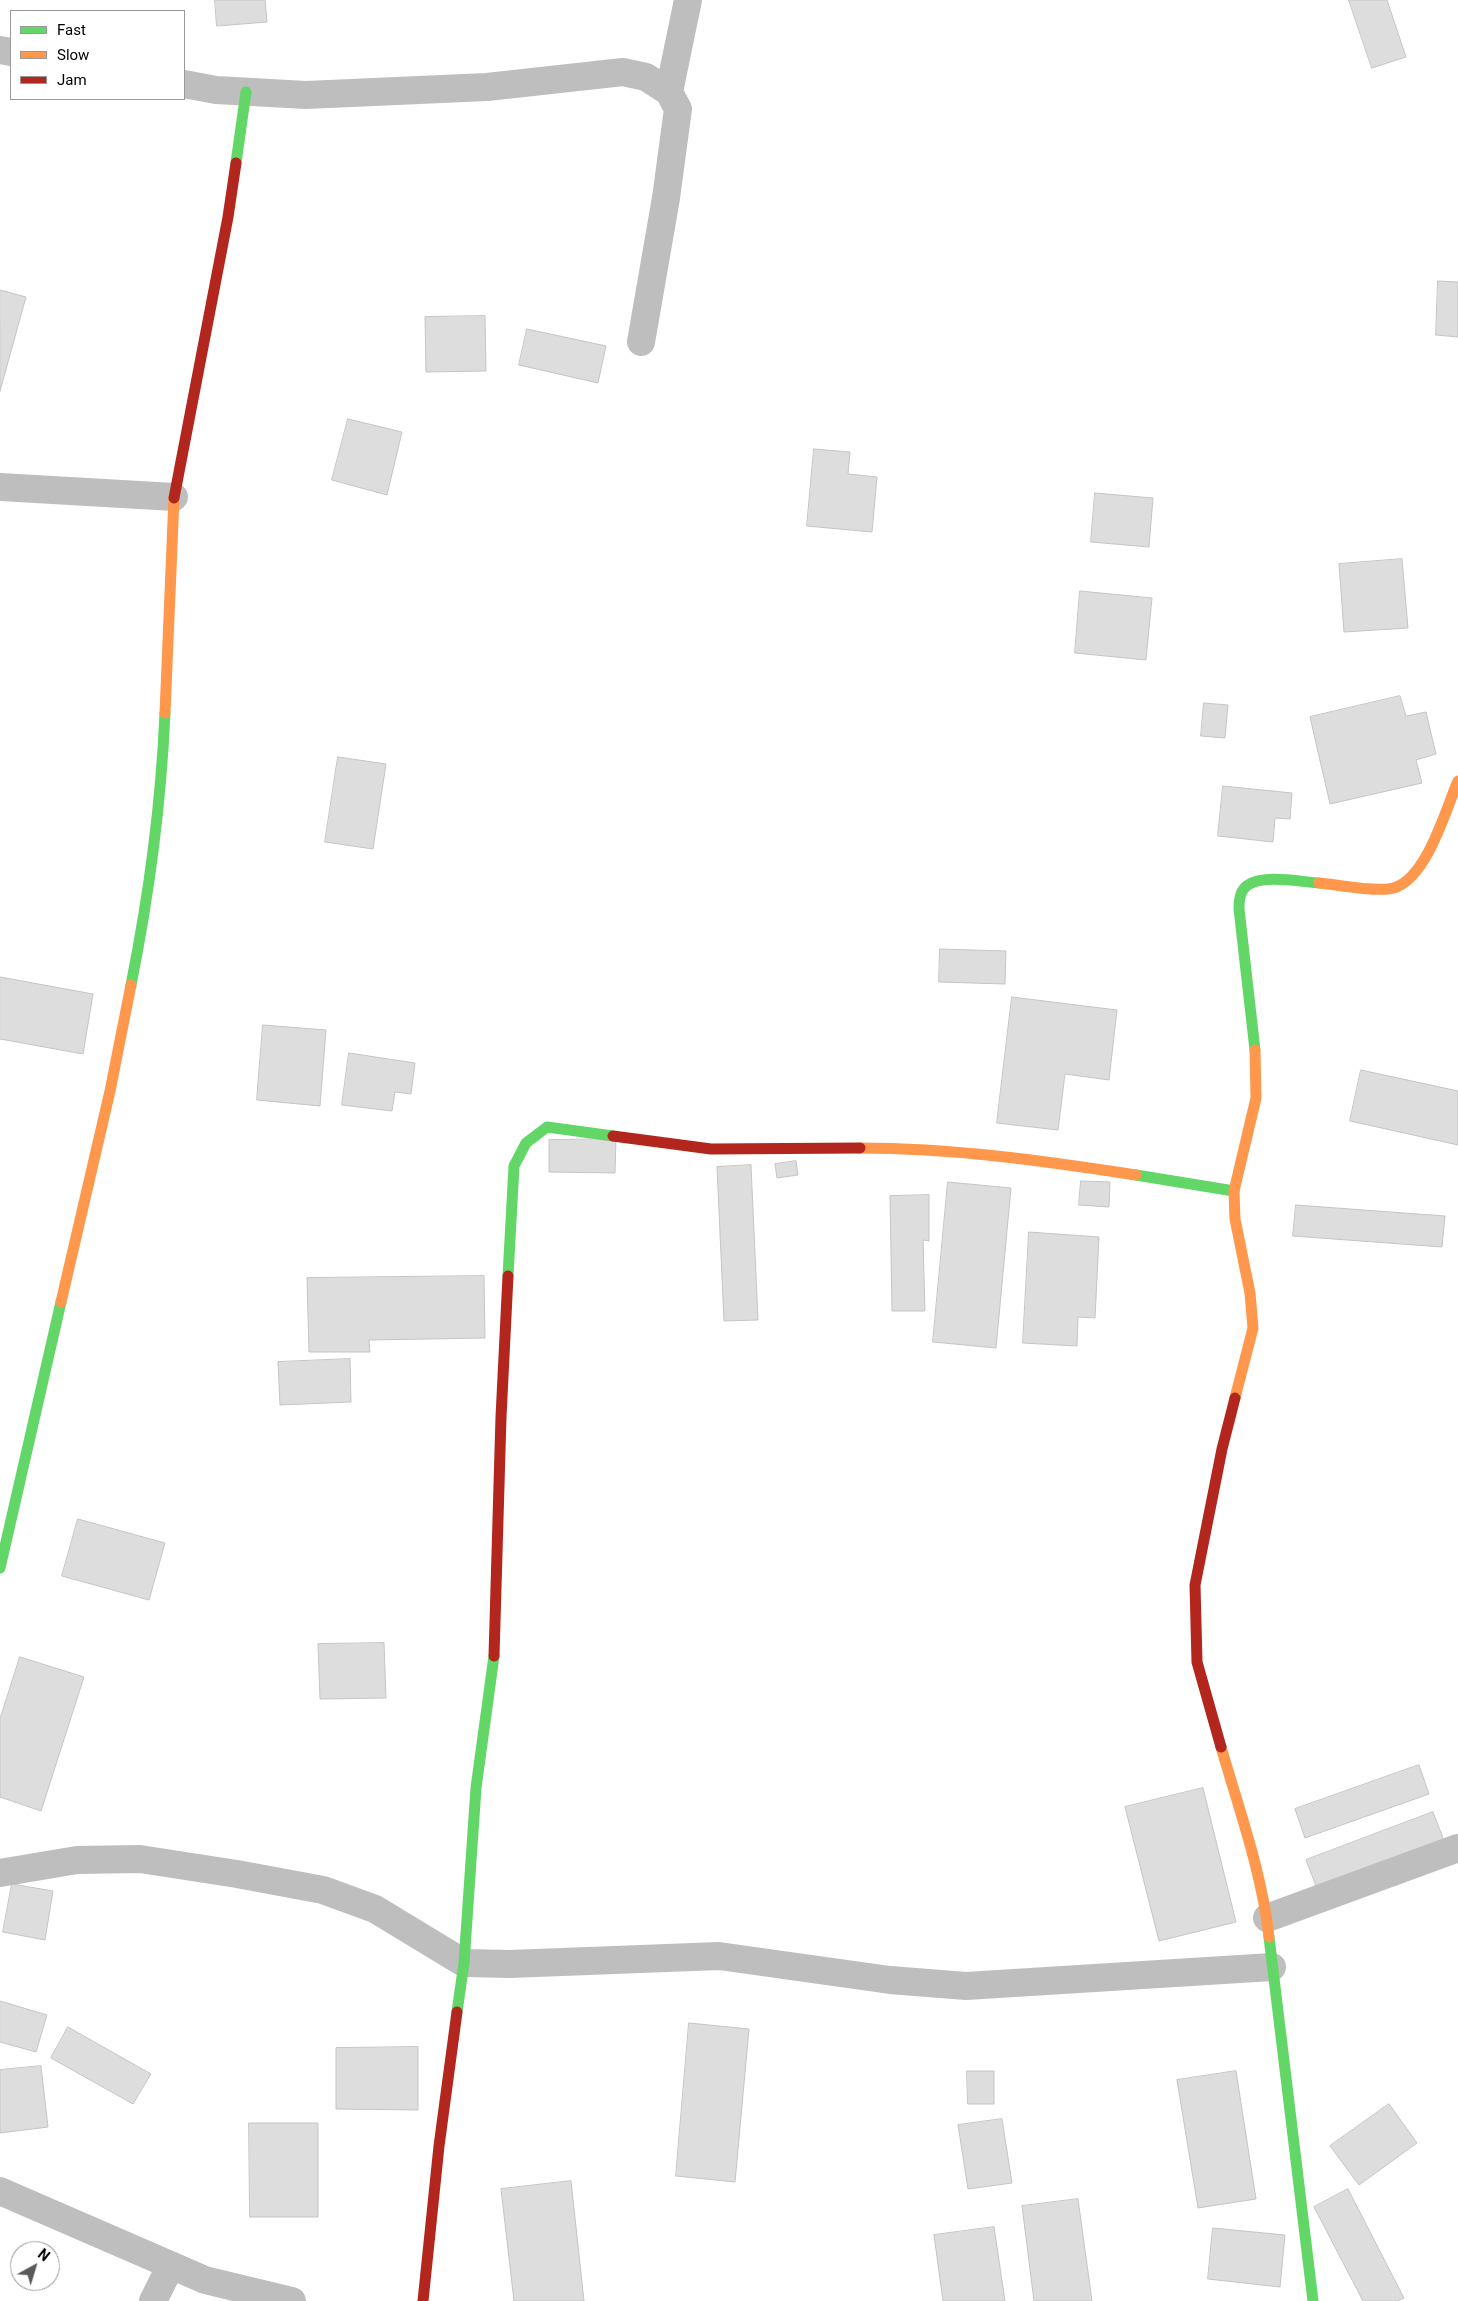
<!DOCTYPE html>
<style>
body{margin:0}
#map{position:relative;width:1458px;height:2301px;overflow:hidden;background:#fff;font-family:Roboto,sans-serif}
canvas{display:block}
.legend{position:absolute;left:10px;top:10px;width:175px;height:90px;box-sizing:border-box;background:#fff;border:1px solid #999;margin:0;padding:6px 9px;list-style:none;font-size:15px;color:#000}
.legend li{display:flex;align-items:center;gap:10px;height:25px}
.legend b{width:25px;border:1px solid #999}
.north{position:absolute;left:10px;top:2241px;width:50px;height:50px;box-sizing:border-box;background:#fff;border:1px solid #999;border-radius:50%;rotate:39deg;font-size:14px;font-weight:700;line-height:20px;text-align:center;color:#000}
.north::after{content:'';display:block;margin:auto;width:18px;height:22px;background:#595959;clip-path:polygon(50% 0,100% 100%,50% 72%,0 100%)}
</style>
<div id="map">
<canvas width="1458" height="2301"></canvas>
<ul class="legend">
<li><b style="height:6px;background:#63d668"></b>Fast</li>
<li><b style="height:6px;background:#ff974d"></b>Slow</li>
<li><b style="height:6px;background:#b3261e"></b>Jam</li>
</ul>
<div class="north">N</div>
</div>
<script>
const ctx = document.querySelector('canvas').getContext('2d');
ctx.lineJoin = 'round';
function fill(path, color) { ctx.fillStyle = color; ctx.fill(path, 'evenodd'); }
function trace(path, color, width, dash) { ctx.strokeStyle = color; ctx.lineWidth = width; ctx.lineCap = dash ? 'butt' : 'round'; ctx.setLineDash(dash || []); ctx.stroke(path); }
const building = new Path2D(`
 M215 0H265L267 22 217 26Z
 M1349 0H1387L1406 57 1372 68Z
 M1438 281 1458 282V337L1436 335Z
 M0 290 26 297 0 391Z
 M485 316 486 371 426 372 425 317Z
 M527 329 606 346 598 383 519 365Z
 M348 419 402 432 387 495 332 480Z
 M814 449 850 452 848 474 877 477 872 532 807 526Z
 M1095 493 1153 498 1149 547 1091 542Z
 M1402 559 1408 628 1344 632 1339 564Z
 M1080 591 1152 598 1146 660 1075 653Z
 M1400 696 1406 716 1426 712 1436 754 1416 760 1422 783 1330 804 1310 717Z
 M1204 703 1228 705 1225 738 1201 736Z
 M338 757 386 764 373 849 325 842Z
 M1223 786 1292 793 1290 819 1275 818 1273 842 1218 836Z
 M940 949 1006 951 1005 984 939 982Z
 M0 977 93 994 83 1054 0 1039Z
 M1012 997 1117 1010 1109 1080 1065 1074 1058 1130 997 1123Z
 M263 1025 326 1030 320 1106 257 1100Z
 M349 1053 415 1063 411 1094 395 1092 392 1111 342 1105Z
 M1361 1070 1458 1091V1145L1350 1121Z
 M616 1139 615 1173 549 1172V1140Z
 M796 1161 798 1175 777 1178 775 1164Z
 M751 1165 758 1320 724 1321 717 1167Z
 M1081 1181 1110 1182 1109 1207 1079 1205Z
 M948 1182 1011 1188 996 1348 933 1342Z
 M929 1195V1241L923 1240 925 1311H892L890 1196Z
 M1296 1205 1445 1216 1442 1247 1293 1236Z
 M1029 1232 1099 1237 1095 1318 1078 1317 1077 1346 1023 1343Z
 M484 1276 485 1338 369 1340 370 1352H309L307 1278Z
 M350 1359 351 1402 280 1405 278 1362Z
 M78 1519 165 1543 149 1600 62 1576Z
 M384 1643 386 1698 320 1699 318 1644Z
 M20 1657 84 1677 41 1811 0 1797V1719Z
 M1419 1765 1429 1794 1305 1838 1295 1809Z
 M1203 1788 1236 1922 1159 1941 1125 1807Z
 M1433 1812 1445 1843 1318 1891 1306 1860Z
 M12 1884 53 1891 45 1940 3 1932Z
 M0 2001 47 2015 36 2052 0 2042Z
 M689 2023 749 2029 735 2182 676 2176Z
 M68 2027 151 2074 133 2104 51 2058Z
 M418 2047V2110L336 2109V2048Z
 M41 2066 48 2127 0 2133V2070Z
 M967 2071H994V2104H968Z
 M1236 2071 1256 2199 1198 2208 1177 2080Z
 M1389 2104 1417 2143 1359 2185 1330 2146Z
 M1002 2119 1012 2183 968 2189 958 2125Z
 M249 2123H318V2217H250Z
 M571 2181 584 2301H514L501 2189Z
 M1348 2189 1404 2298 1397 2301H1363L1314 2207Z
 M1078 2199 1092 2301H1034L1022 2206Z
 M994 2227 1005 2301H943L934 2235Z
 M1213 2228 1285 2235 1280 2287 1208 2279Z`);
const street = new Path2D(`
 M0 50 11 52
 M184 84 216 90 306 95 487 87 623 72 646 77 669 92 678 109 666 198 641 342
 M669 92 688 0
 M0 487 174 497
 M0 1873 77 1860 140 1859 237 1874 323 1890 375 1909 464 1963 510 1964 719 1956 890 1980 966 1986 1272 1967
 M1267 1918 1458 1848
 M0 2191 205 2280 292 2301
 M153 2301 171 2265`);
const fast = new Path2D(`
 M236 163 246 92
 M131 985C149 895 161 805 165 713
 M1255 1050 1239 909C1239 903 1239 895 1243 890 1254 872 1300 882 1319 883
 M1136 1175 1234 1191
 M508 1276 514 1166 526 1143 547 1127 613 1136
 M0 1568 61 1302
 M1269 1937 1313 2301
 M457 2012 464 1963 476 1788 494 1656`);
const slow = new Path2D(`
 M165 713 174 498
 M1319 883C1341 885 1366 891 1388 889 1425 886 1445 811 1458 781
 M860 1148C952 1148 1045 1161 1136 1175
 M61 1302 110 1091 131 985
 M1235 1398 1253 1328 1250 1293 1235 1219 1234 1191 1256 1098 1255 1050
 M1221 1747C1239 1809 1262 1873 1269 1937`);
const jam = new Path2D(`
 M174 498 228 217 236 163
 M613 1136 711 1149 860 1148
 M494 1656 501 1417 508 1276
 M1221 1747 1197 1662 1195 1585 1222 1449 1235 1398
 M423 2301 439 2146 457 2012`);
fill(building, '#ddd');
trace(building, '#c5c5c5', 1);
trace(street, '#bebebe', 28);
trace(fast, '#63d668', 11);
trace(slow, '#ff974d', 11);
trace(jam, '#b3261e', 11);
</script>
